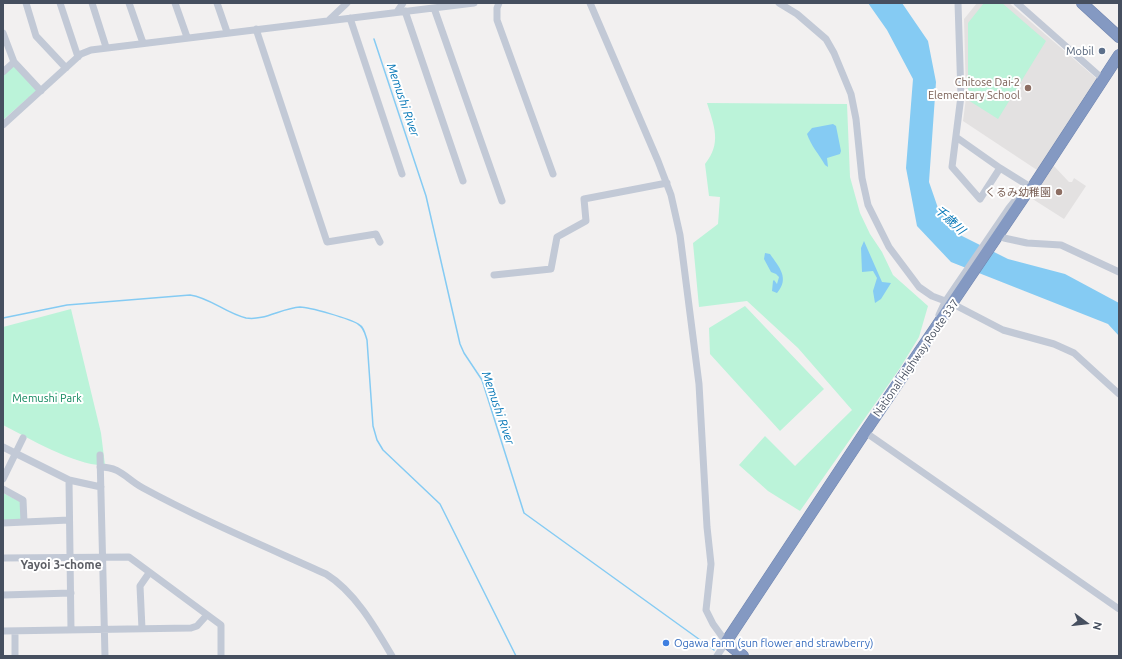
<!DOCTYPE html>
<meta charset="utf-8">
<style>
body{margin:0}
#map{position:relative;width:1122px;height:659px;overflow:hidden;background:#f2f0f0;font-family:Ubuntu,sans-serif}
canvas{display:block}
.frame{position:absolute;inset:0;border:4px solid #464f5f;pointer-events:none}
.north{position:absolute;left:1066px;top:603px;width:40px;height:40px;-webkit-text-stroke:3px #fff;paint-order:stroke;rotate:105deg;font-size:11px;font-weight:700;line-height:16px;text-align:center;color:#464f5f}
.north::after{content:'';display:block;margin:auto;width:14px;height:18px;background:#464f5f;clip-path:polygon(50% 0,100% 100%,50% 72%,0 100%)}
</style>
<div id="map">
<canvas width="1122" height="659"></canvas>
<div class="frame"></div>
<div class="north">N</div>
</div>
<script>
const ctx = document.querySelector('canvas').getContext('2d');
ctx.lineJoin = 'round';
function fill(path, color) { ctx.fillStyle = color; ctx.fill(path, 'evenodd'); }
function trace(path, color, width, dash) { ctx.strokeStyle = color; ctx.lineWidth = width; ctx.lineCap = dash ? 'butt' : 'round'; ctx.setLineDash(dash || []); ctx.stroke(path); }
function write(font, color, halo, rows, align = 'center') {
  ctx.font = font + ' Ubuntu,"Noto Sans JP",sans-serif'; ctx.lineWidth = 4; ctx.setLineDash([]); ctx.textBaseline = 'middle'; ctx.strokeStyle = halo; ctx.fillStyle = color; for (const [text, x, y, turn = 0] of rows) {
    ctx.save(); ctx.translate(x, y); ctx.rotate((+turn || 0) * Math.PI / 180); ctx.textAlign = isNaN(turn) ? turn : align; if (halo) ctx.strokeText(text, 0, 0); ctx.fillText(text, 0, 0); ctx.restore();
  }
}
const education = new Path2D(`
 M977 3H1009L1097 79 1037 170 963 121 966 98 964 19Z
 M1053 165 1069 182H1072L1074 178 1086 186 1064 219 1031 198Z`);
const green = new Path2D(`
 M984 3H1002L1046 41 998 119 968 100V23Z
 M14 66 37 90 3 120V75Z
 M707 103 847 104 850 177 860 213 870 234 882 252 893 275 928 306 919 337 900 368 800 511 768 491 739 465 765 436 795 466 852 410 798 348 747 301 699 307 693 243 718 224 720 197 709 196 705 164C722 143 714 126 707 103Z
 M745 306 824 389 780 431 710 354 709 328Z
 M71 309 101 433 105 465C78 467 28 438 3 425V327Z
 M3 493 21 502 22 520H3Z`);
const water = new Path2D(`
 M868 3H902L928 41 936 82 929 182 938 208 962 236 1008 259 1065 274 1119 303V336L1108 324 951 262 917 226 906 168 913 79 887 30Z
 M833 124 836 126 841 151 840 154 827 158 828 167 825 165C819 154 811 146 807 134L812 128Z
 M864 241 882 282 891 283 881 299 875 303 873 291 877 278 873 271 862 272 861 248Z
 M765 253 770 254C779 267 790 278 777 293L772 291 773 281 774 280 777 284 779 277 776 274 771 272 764 259Z`);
const stream = new Path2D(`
 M374 39 426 196 460 344 464 353 482 380 524 513 714 650
 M3 318 67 305 190 295C211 298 225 313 246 318 264 321 282 308 300 307 309 307 351 319 358 324 364 327 365 334 367 340L373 426 377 440 383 450 440 504 516 656`);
const minor = new Path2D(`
 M26 3 36 36 66 68
 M60 3 78 57
 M92 3 106 47
 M129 3 143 43
 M175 3 187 37
 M217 3 227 32
 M499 3 497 8V20L553 174
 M590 3 658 161 671 195 680 235 699 384 707 527 711 564 706 610 713 624 726 642 717 656
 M779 3 797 14 826 39 834 53 851 94 856 119 862 178 868 205 889 247 919 287 932 296 953 304 1003 330 1054 344 1074 353 1119 394
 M958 3 961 96 952 167 980 199 1000 168
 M1017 3 1104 80
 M434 8 502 201
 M405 11 463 181
 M397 12 403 3
 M350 18 402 174
 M329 20 347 3
 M256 29 327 242 376 234 380 242
 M3 33 14 62 41 91
 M3 72 14 62
 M3 125 81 54 91 50 474 3
 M956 137 1000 168 1032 188
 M1004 238 1027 243 1061 245 1119 272
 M494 275 551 269 557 237 586 221 584 199 667 183
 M939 315 945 302 1009 208 1022 192
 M865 432 1119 609
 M3 447 69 480 101 487
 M100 455 105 656
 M100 467C121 467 126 479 143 488 202 520 264 546 326 574 355 592 375 627 392 656
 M3 479 23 438
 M69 480 71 630
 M3 489 23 500 24 522
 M3 523 69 520
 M3 558 129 557 221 625V656
 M3 595 71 593
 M142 629 140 586 149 573
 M3 631 191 628 197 626 206 616
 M15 631V656`);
const highway = new Path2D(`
 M1082 3 1119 37
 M743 656 726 642 865 432 1028 191 1032 188 1119 55`);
const markers = [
 [1102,51,4,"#5c6f8a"],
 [1028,88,4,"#8d6e63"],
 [1059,192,4,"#8d6e63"],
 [666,643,4,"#3f7fe0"]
];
const serviceNames = [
 ["Mobil",1094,51]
];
const educationNames = [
 ["Chitose Dai-2",1020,82],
 ["Elementary School",1020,95],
 ["くるみ幼稚園",1051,192]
];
const streetNames = [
 ["National Highway Route 337",916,358,-55]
];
const parkNames = [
 ["Memushi Park",47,398]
];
const shopNames = [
 ["Ogawa farm (sun flower and strawberry)",674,643]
];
const waterNames = [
 ["Memushi River",403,100,71],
 ["千歳川",950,220,43],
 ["Memushi River",498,408,71]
];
const neighbourhoodNames = [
 ["Yayoi 3-chome",61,565]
];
fill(education, '#e3e1e1');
fill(green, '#bbf3d9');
fill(water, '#85cbf3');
trace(stream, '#85cbf3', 1.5);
trace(highway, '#6f84ae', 12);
trace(minor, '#c2c9d6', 7);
trace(highway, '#8499c2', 11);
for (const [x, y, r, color] of markers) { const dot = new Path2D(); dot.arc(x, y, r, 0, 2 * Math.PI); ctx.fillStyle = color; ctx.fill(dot); trace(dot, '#fff', 1.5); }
write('11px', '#4e5e75', '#fff', serviceNames, 'right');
write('11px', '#785e54', '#fff', educationNames, 'right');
write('11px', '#464f5f', '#fff', streetNames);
write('11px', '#10875d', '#fff', parkNames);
write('11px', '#366cbe', '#fff', shopNames, 'left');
write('italic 12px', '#0275b6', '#fff', waterNames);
write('bold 12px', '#5c5e65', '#fff', neighbourhoodNames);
</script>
